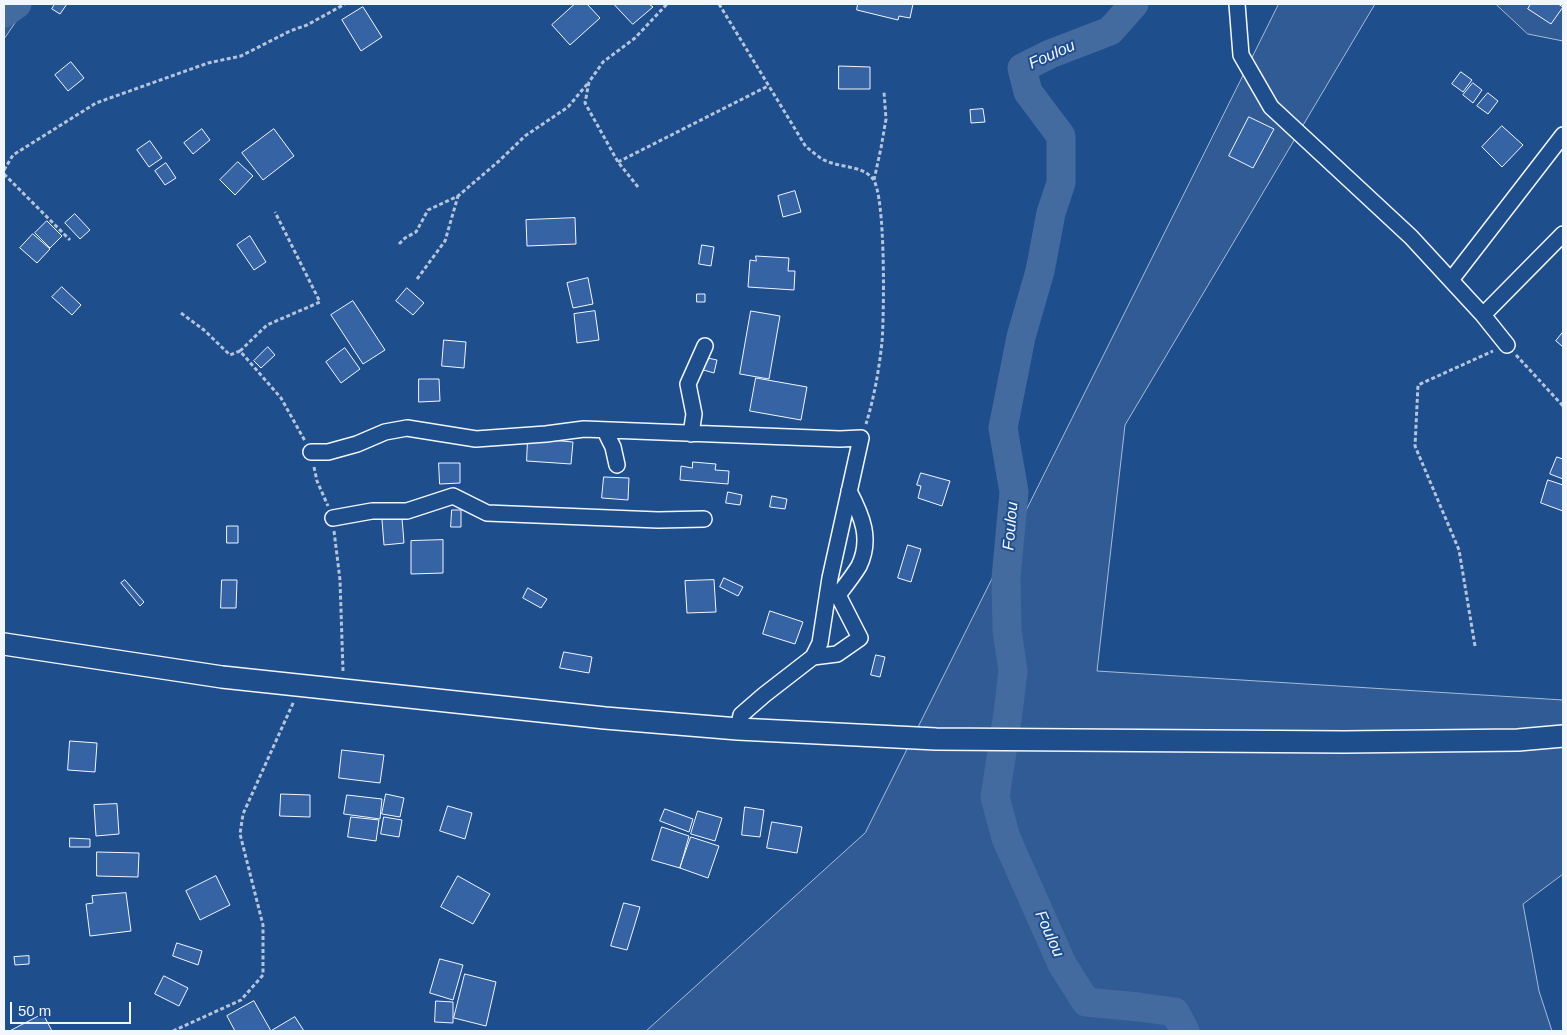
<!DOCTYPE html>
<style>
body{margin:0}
#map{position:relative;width:1567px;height:1035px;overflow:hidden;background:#1f4e8c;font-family:Arial,sans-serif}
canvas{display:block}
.frame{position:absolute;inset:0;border:5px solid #f2f6ff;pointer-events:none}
.scale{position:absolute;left:10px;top:1002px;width:121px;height:22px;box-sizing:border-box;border:2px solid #f2f6ff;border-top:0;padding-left:6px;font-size:15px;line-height:18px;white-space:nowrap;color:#f2f6ff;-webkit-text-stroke:4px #1f4e8c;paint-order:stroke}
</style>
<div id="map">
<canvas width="1567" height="1035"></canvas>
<div class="frame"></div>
<div class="scale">50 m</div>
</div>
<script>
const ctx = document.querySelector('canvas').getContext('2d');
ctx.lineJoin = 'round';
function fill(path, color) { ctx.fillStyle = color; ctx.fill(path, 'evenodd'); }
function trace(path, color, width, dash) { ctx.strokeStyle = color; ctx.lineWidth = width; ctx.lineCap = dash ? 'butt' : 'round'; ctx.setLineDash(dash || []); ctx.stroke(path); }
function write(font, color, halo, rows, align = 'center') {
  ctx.font = font + ' Arial,sans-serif'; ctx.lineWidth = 4; ctx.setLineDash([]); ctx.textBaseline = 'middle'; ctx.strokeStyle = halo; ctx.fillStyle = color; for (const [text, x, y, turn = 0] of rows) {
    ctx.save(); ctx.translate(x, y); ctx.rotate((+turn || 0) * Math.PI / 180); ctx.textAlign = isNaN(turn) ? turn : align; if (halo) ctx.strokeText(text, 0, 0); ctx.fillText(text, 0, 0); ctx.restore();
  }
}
const built = new Path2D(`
 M4 4H28L4 39Z
 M1279 4H1375L1125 425 1097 671 1563 700V874L1523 904 1539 991 1552 1031H646L865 833Z
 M1496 4H1563V41L1528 34Z`);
const river = new Path2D(`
 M1134 4 1110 31 1050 54 1022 68 1028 92 1061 136V183L1051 213 1040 271 1021 337 1003 428 1014 492 1006 578 1007 630 1013 671 1008 713 995 797 1006 838 1062 964 1086 1002 1138 1007 1175 1012 1185 1031
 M4 13 17 4`);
const building = new Path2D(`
 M55 4H67L60 14 52 9Z
 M575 4H587L600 18 570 45 552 25Z
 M614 4H649L653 7 633 24Z
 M858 4H913L910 18 899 16 898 20 857 10Z
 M1531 4H1558L1563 7 1551 24 1528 9Z
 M363 7 382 37 361 51 342 20Z
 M71 62 84 78 68 91 55 75Z
 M839 66 870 67V89H839Z
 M1461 72 1472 80 1463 92 1452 84Z
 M1473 83 1482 90 1473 103 1463 95Z
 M1488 93 1498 101 1488 114 1477 106Z
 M983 109 985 122 971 123 970 110Z
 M1249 117 1274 129 1253 168 1229 156Z
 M1502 126 1523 145 1502 167 1482 147Z
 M202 129 210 140 193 154 184 143Z
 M274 129 294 156 263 180 242 153Z
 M150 141 162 158 149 167 137 150Z
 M238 162 253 176 235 195 220 180Z
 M166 163 176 178 165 185 155 171Z
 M795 191 801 212 783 217 778 196Z
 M75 214 90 230 80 239 65 223Z
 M575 218 576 244 527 246 526 220Z
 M47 221 62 236 50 248 35 233Z
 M33 234 50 249 37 263 20 248Z
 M250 236 266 262 254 270 237 245Z
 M702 245 714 247 711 266 699 264Z
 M756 256 789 258 788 271H795L794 290 748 287 750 260 756 261Z
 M588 278 593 304 573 308 567 283Z
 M62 287 81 305 72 315 52 297Z
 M407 288 424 303 413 315 396 301Z
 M697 294H705V302H697Z
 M353 301 385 350 363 364 331 315Z
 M595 311 599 340 577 343 574 314Z
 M751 311 780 316 769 379 740 374Z
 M1563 332V347L1556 341Z
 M444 340 466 342 464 368 442 366Z
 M268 347 275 355 261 368 254 361Z
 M345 348 360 369 341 383 326 362Z
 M703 357 717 360 714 373 700 369Z
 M756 378 807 387 801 420 750 411Z
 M419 379H439L440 401 419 402Z
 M528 438 573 442 571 464 527 461Z
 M1557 457 1563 459V479L1550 474Z
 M693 462 716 464 715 470 729 471 728 484 680 480 681 466 692 468Z
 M439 463H460V483L440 484Z
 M921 473 950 481 942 506 918 498 921 486 917 485Z
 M604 477 629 478 628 500 602 498Z
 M1548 480 1563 485V511L1541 503Z
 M728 492 742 495 740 505 726 503Z
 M772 496 787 499 785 509 770 507Z
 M452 510H461V527H451Z
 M402 518 404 543 384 545 382 520Z
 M227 526H238V543H227Z
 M443 540V573L411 574V541Z
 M908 545 921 549 911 582 898 578Z
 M724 578 743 587 738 596 720 587Z
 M125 580 144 602 140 606 121 583Z
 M222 580H237L236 608H221Z
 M714 580 716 612 687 613 685 581Z
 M528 588 547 599 541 608 523 598Z
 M770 611 803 622 795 644 763 634Z
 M564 652 592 657 589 673 560 668Z
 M876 655 885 657 880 677 871 675Z
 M70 741 97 743 95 772 68 770Z
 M342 750 384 755 380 783 339 778Z
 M281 794 310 795V817L280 816Z
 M386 794 404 798 400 817 382 814Z
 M347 795 382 799 380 819 344 814Z
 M117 804 119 834 96 836 94 805Z
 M448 806 472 813 465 839 440 831Z
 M745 807 764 810 760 837 742 835Z
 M665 809 693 819 689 832 660 821Z
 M698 811 722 818 715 841 691 834Z
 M351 817 379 820 376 841 348 837Z
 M384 817 402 820 399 837 381 834Z
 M772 822 802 827 797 853 767 848Z
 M662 827 689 836 680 868 652 860Z
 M691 837 719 846 708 878 680 868Z
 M70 838 90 839V847H70Z
 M97 852 139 853 138 877 97 876Z
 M216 876 230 905 200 920 186 891Z
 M458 876 490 894 473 924 441 907Z
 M126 893 131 931 90 936 86 904 93 903 92 896Z
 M624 903 640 907 627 950 611 946Z
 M177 943 202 951 198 965 173 956Z
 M29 956V964L15 965 14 957Z
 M440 959 463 965 453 1000 430 993Z
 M465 974 496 982 486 1026 454 1018Z
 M164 976 188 988 179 1006 155 994Z
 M254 1001 271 1031H235L227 1016Z
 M436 1001 453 1002V1023L435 1022Z
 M43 1014 52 1031H10Z
 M295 1017 304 1031H271Z`);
const path = new Path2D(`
 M719 4 806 147C812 151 818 157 824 160 840 168 862 165 873 179 886 196 884 317 882 342 879 370 874 398 866 424
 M618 162 768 86
 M4 170 13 155 96 103 208 63 241 56 290 31 307 25 345 4
 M4 174 70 240
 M874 180 881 148 886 119 884 92
 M638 187 618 162 585 103 589 82 603 62 635 38 667 4
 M399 244 405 238 416 232 428 210 458 196 499 161 525 136 568 107 589 82
 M417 279 445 241 458 196
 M181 313 204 330 230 355 240 351 281 398 305 441
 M240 351 267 325 320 302 275 212
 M1516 355 1563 406
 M314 467 317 481 328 506
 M334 531 340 580 343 671
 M1475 646 1459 550 1415 446 1418 385 1493 351
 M173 1031 241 1000 263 975V925L240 834 243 814 294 701`);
const street = new Path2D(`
 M1237 4 1241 55 1271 107 1411 237 1483 315 1507 345
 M1451 280 1563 135
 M1483 315 1563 234
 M605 431 613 447 617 465
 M691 434 694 414 688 384 705 346
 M311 452H328L357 444 385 432 407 428 476 439 546 434 584 429 840 439 861 438 830 578 820 643 813 657 764 695 741 715 738 729
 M333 518 372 511H407L453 496 487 513 658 520 704 519
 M813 657 837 654 860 638 838 595C845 586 853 576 859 566 872 539 862 516 849 491`);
const secondary = new Path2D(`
 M4 644 222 677 605 718 738 729 936 739 1344 742 1518 740 1563 736`);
const waterNames = [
 ["Foulou",1052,55,-24],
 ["Foulou",1011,526,-85],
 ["Foulou",1049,934,66]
];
fill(built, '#305b95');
trace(built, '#a8bbd7', 1);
trace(river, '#446ba0', 29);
fill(building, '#3563a3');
trace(building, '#f2f6ff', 1);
trace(street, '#f2f6ff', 18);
trace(secondary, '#f2f6ff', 24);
trace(path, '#b3c4dc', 3, [4, 2.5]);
trace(street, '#1f4e8c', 15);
trace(secondary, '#1f4e8c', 21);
write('italic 16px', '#f2f6ff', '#1f4e8c', waterNames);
</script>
